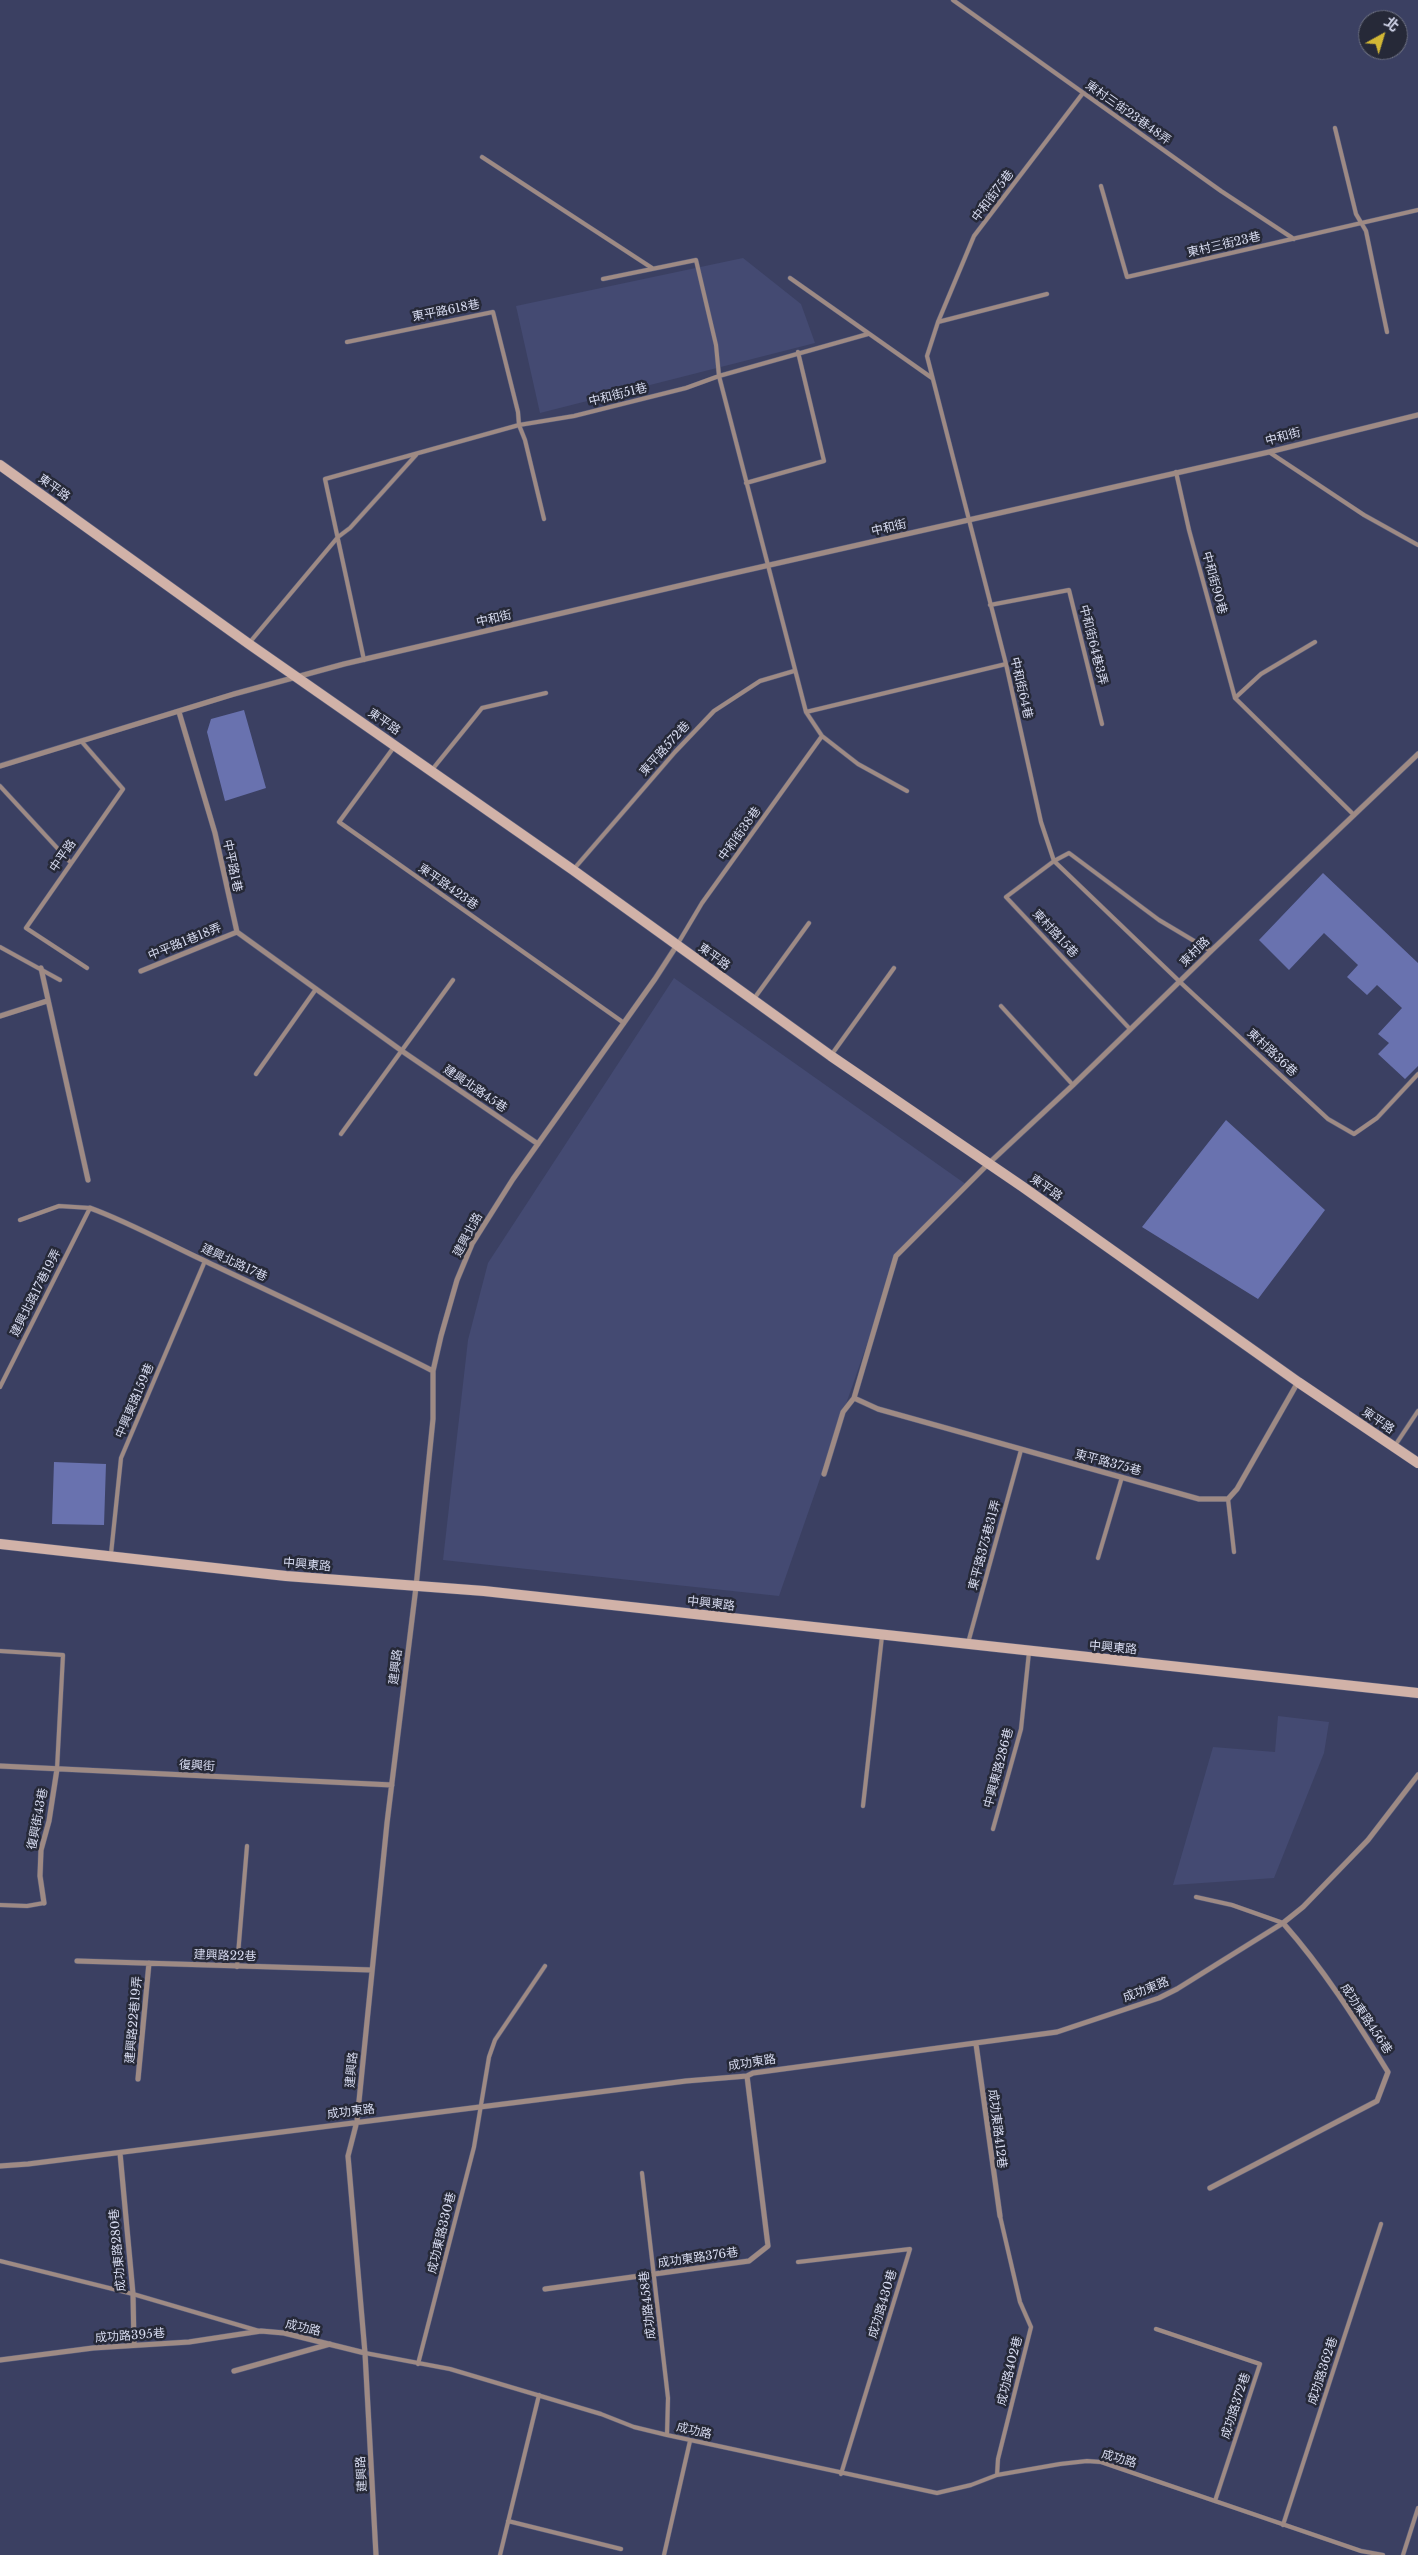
<!DOCTYPE html>
<meta charset="utf-8">
<style>
body{margin:0}
#map{position:relative;width:1418px;height:2555px;overflow:hidden;background:#3b4062;font-family:"Libre Baskerville","Noto Sans TC",serif}
canvas{display:block}
.north{position:absolute;left:1358px;top:10px;width:50px;height:50px;box-sizing:border-box;background:#262938;border:1px solid #6c7081;border-radius:50%;rotate:39deg;font-size:14px;font-weight:700;line-height:20px;text-align:center;color:#d6daef}
.north::after{content:'';display:block;margin:auto;width:18px;height:22px;background:#d2b735;clip-path:polygon(50% 0,100% 100%,50% 72%,0 100%)}
</style>
<div id="map">
<canvas width="1418" height="2555"></canvas>
<div class="north">北</div>
</div>
<script>
const ctx = document.querySelector('canvas').getContext('2d');
ctx.lineJoin = 'round';
function fill(path, color) { ctx.fillStyle = color; ctx.fill(path, 'evenodd'); }
function trace(path, color, width, dash) { ctx.strokeStyle = color; ctx.lineWidth = width; ctx.lineCap = dash ? 'butt' : 'round'; ctx.setLineDash(dash || []); ctx.stroke(path); }
function write(font, color, halo, rows, align = 'center') {
  ctx.font = font + ' "Libre Baskerville","Noto Sans TC",serif'; ctx.lineWidth = 5; ctx.setLineDash([]); ctx.textBaseline = 'middle'; ctx.strokeStyle = halo; ctx.fillStyle = color; for (const [text, x, y, turn = 0] of rows) {
    ctx.save(); ctx.translate(x, y); ctx.rotate((+turn || 0) * Math.PI / 180); ctx.textAlign = isNaN(turn) ? turn : align; if (halo) ctx.strokeText(text, 0, 0); ctx.fillText(text, 0, 0); ctx.restore();
  }
}
const built = new Path2D(`
 M743 258 801 304 815 343 540 413 516 306Z
 M674 978 967 1185 897 1258 779 1596 443 1560 468 1340 488 1263Z
 M1278 1716 1329 1722 1324 1753 1274 1878 1173 1885 1213 1747 1275 1752Z`);
const building = new Path2D(`
 M244 710 266 788 225 801 207 732 211 719Z
 M1323 873 1418 963V1066L1405 1079 1378 1054 1389 1043 1378 1034 1402 1008 1377 985 1367 995 1347 977 1358 965 1324 933 1289 970 1259 940Z
 M1226 1120 1325 1210 1258 1299 1142 1227Z
 M54 1462 106 1464 104 1525 52 1524Z`);
const lane = new Path2D(`
 M953 0 1221 191 1294 239
 M1083 93 974 236 938 322 927 356 1006 664 1041 822 1054 861 1180 982 1328 1119 1354 1134 1377 1118 1418 1074
 M1335 128 1356 214 1366 231 1387 332
 M482 157 652 268
 M1101 186 1127 277 1418 210
 M790 278 932 378
 M603 279 696 260 716 345 719 376 806 712 822 736 858 764 907 791
 M938 322 1047 294
 M347 342 493 312 518 412 519 425 525 440 544 519
 M1269 452 1364 515 1418 545
 M1176 472 1189 530 1235 698 1354 815
 M746 483 824 461 798 352
 M990 605 1069 590 1102 724
 M250 642 338 537 350 528 416 455
 M364 660 325 479 519 425 574 416 686 388 719 376 868 334
 M1235 698 1261 674 1315 642
 M806 712 1006 664
 M82 742 123 789 26 928 87 968
 M394 747 339 822 624 1023
 M431 771 482 708 546 693
 M0 786 71 863
 M573 870 675 752 714 711 760 681 794 671
 M677 945 702 903 822 736
 M0 947 60 980
 M753 1000 809 923
 M1001 1006 1073 1085
 M1130 1029 1006 897 1054 861 1069 853 1159 920 1211 951
 M832 1054 894 968
 M256 1074 316 989
 M341 1134 453 980
 M0 1387 90 1208 59 1206 20 1220
 M1394 1447 1418 1411
 M1228 1499 1234 1552
 M111 1554 121 1458 205 1261
 M1098 1558 1122 1477
 M968 1643 1021 1450
 M0 1651 63 1655 57 1769
 M863 1806 882 1636
 M993 1829 1021 1729 1029 1652
 M1196 1897 1232 1905 1283 1923
 M0 1905 27 1906 44 1903
 M237 1967 247 1846
 M642 2173 668 2398 667 2435
 M0 2261 133 2294 259 2331
 M798 2262 910 2249 841 2474
 M1156 2329 1260 2364 1215 2501
 M365 2353 450 2369 601 2414 634 2427 667 2435 937 2493 971 2485 997 2475 1060 2464 1087 2461 1101 2462 1361 2551 1383 2555
 M418 2364 474 2147 489 2057 495 2040 545 1966
 M997 2475 998 2459 1031 2327 1020 2302 1000 2216
 M508 2521 621 2549
 M1283 2525 1381 2224
 M500 2555 539 2395
 M664 2555 690 2441
 M1403 2555 1418 2508`);
const street = new Path2D(`
 M179 712 215 833 237 932 402 1051 538 1144
 M0 766 234 694 344 664 721 576 1269 452 1418 415
 M41 968 88 1180
 M141 971 237 932
 M0 1016 47 1001
 M90 1208C131 1223 168 1244 207 1262 283 1298 359 1333 433 1371
 M854 1398 878 1409 1199 1499H1228L1237 1489 1298 1382
 M824 1474 843 1412 854 1398 896 1256 987 1165 1073 1085 1211 951 1418 754
 M0 1766 392 1785
 M44 1903 40 1876 41 1850 49 1821 57 1769
 M77 1961 372 1970
 M976 2044 1000 2216
 M138 2079 149 1963
 M120 2153 133 2294 134 2345
 M0 2166 28 2164 686 2081 747 2076 753 2073 1057 2032 1159 1998 1177 1989 1283 1923 1303 1907 1368 1840 1418 1775
 M1210 2188 1377 2101 1388 2072C1356 2020 1323 1968 1283 1923
 M545 2289 749 2261 768 2246 747 2076
 M0 2360 93 2348 189 2342 261 2331 284 2333 365 2353
 M234 2371 330 2344
 M376 2555 365 2353 348 2156 357 2121 387 1823 416 1587 433 1419V1371L441 1336 457 1280 472 1244 513 1179 655 979 677 945`);
const secondary = new Path2D(`
 M0 465 249 644 573 870 831 1056 1023 1187 1298 1382 1418 1463
 M0 1544 286 1576 484 1591 1418 1693`);
const streetNames = [
 ["東村三街23巷48弄",1128,113,35],
 ["中和街75巷",993,196,-53],
 ["東村三街23巷",1224,245,-13],
 ["東平路618巷",446,311,-11],
 ["中和街51巷",618,395,-14],
 ["中和街",1283,437,-15],
 ["東平路",54,488,36],
 ["中和街",889,528,-13],
 ["中和街90巷",1214,583,75],
 ["中和街",494,619,-13],
 ["中和街64巷3弄",1093,645,76],
 ["中和街64巷",1021,688,77],
 ["東平路",384,722,35],
 ["東平路572巷",665,749,-48],
 ["中和街38巷",740,834,-54],
 ["中平路",63,856,-55],
 ["中平路1巷",232,866,78],
 ["東平路423巷",448,887,35],
 ["東村路15巷",1055,934,47],
 ["中平路1巷18弄",185,942,-22],
 ["東村路",1195,952,-45],
 ["東平路",714,957,36],
 ["東村路36巷",1272,1053,43],
 ["建興北路45巷",475,1089,34],
 ["東平路",1046,1188,35],
 ["建興北路",468,1235,-62],
 ["建興北路17巷",234,1263,25],
 ["建興北路17巷19弄",36,1293,-63],
 ["中興東路159巷",135,1401,-67],
 ["東平路",1378,1421,34],
 ["東平路375巷",1108,1463,15],
 ["東平路375巷31弄",985,1545,-75],
 ["中興東路",307,1565,5],
 ["中興東路",711,1604,6],
 ["中興東路",1113,1648,5],
 ["建興路",396,1667,-83],
 ["復興街",197,1766,3],
 ["中興東路286巷",999,1768,-75],
 ["復興街43巷",38,1819,-79],
 ["建興路22巷",225,1956,2],
 ["成功東路",1146,1990,-21],
 ["成功東路456巷",1366,2019,56],
 ["建興路22巷19弄",134,2020,-85],
 ["成功東路",752,2063,-9],
 ["建興路",352,2070,-85],
 ["成功東路",351,2112,-7],
 ["成功東路412巷",997,2129,83],
 ["成功東路330巷",442,2233,-76],
 ["成功東路280巷",118,2250,-95],
 ["成功東路376巷",698,2258,-8],
 ["成功路430巷",883,2304,-73],
 ["成功路458巷",648,2305,-96],
 ["成功路",303,2328,13],
 ["成功路395巷",130,2336,-4],
 ["成功路402巷",1010,2371,-76],
 ["成功路362巷",1323,2371,-72],
 ["成功路372巷",1236,2406,-72],
 ["成功路",694,2431,13],
 ["成功路",1119,2459,16],
 ["建興路",362,2474,-93]
];
fill(built, '#444a72');
fill(building, '#6972af');
trace(lane, '#575c7b', 5);
trace(street, '#575c7b', 6);
trace(secondary, '#575c7b', 11);
trace(lane, '#9e8a84', 4);
trace(street, '#9e8a84', 5);
trace(secondary, '#d1b2a8', 10);
write('12px', '#d6daef', '#262938', streetNames);
</script>
